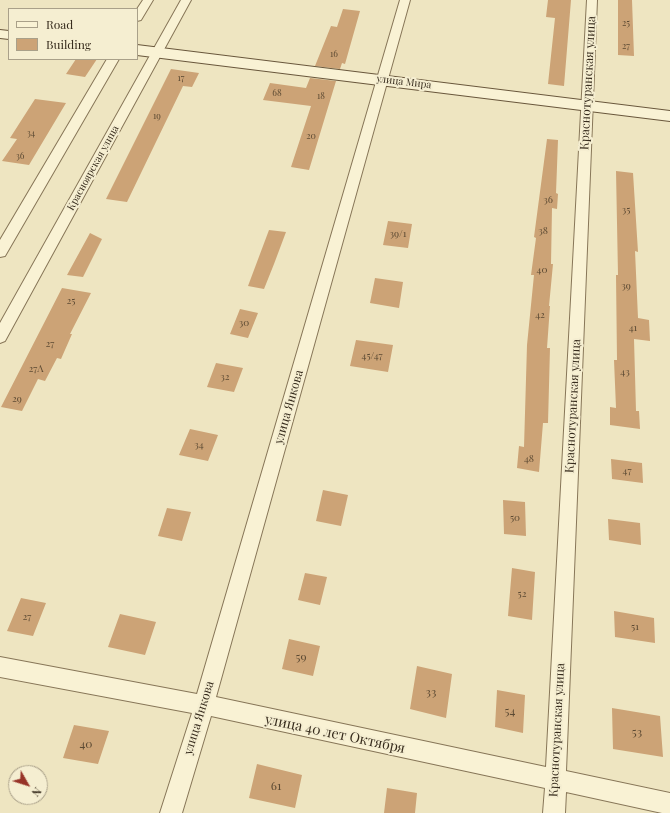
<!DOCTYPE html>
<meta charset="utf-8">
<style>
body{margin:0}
#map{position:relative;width:670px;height:813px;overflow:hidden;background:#eee5c1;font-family:"Playfair Display",serif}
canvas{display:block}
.legend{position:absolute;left:8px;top:8px;width:130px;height:52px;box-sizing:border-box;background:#f5eed1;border:1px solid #a9a089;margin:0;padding:5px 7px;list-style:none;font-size:12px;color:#372c1d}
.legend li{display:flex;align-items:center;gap:8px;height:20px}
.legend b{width:20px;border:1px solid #a9a089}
.north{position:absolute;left:8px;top:765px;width:40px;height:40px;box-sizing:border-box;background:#f5eed1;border:1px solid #a9a089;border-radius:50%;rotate:129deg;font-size:11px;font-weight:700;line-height:16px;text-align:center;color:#372c1d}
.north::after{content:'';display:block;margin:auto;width:14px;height:18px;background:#973328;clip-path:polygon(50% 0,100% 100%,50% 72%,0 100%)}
</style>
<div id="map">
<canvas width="670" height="813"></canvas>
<ul class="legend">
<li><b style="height:5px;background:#f9f2d4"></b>Road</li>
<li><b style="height:11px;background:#cca376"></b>Building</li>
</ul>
<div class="north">N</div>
</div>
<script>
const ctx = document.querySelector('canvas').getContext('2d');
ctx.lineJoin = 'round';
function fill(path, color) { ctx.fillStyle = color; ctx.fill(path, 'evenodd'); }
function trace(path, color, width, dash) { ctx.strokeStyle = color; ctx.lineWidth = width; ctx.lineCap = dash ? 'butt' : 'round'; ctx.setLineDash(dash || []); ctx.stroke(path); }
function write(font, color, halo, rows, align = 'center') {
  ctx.font = font + ' "Playfair Display",serif'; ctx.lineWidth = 4; ctx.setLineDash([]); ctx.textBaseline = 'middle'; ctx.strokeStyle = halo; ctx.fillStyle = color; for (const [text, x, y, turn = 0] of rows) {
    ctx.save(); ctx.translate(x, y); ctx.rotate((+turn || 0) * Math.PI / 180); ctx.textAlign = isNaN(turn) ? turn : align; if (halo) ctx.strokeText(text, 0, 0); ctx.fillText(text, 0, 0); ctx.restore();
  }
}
const building = new Path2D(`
 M548 0H571L564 86 548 84 555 18 546 17Z
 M618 0H632L634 56 618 55Z
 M343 9 360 11 345 64 342 63 340 69 315 66 331 26 337 27Z
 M76 59H97L85 77 66 74Z
 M171 69 199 73 192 87 183 86 127 202 106 199Z
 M310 78 336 81 309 170 291 167 311 106 263 100 270 83 306 88Z
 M35 99 66 103 29 165 2 161 17 139 10 138Z
 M547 139 558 140 556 193 558 194 557 209 552 208 551 264H553L549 306H550L547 348H550L548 423H543L539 472 517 468 519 446 524 447 527 345 534 275H531L536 238 534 237Z
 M616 171 633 173 638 252 635 251 638 318 649 320 650 341 634 339 636 411H639L640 429 610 425V407L616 408 614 360H617L616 275H618Z
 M388 221 412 224 408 248 383 245Z
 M269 230 286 232 274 264 264 289 248 286Z
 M90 233 102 239 83 277 67 275Z
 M375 278 403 282 399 308 370 303Z
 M62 288 91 293 70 334H72L61 359 57 358 45 381 38 379 22 411 1 407Z
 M240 309 258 313 248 338 230 334Z
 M356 340 393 345 388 372 350 366Z
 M216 363 243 368 234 392 207 387Z
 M190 429 218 435 208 461 179 455Z
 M611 459 642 463 643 483 612 479Z
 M323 490 348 495 341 526 316 521Z
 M503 500 525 502 526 536 504 534Z
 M167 508 191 512 182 541 158 536Z
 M608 519 640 523 641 545 609 540Z
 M512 568 535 572 532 620 508 616Z
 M305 573 327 577 320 605 298 600Z
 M21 598 46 603 33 636 7 631Z
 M614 611 654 618 655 643 615 637Z
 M120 614 156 622 145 655 108 647Z
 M289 639 320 646 313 676 282 669Z
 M417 666 452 674 446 718 410 709Z
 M497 690 525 695 523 733 495 727Z
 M612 708 660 716 663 757 613 749Z
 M74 725 109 731 98 764 63 758Z
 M257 764 302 775 295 808 249 798Z
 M387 788 417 793 415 813H384Z`);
const minor = new Path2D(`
 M143 0H153L141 20 137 21V9Z
 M181 0H191L5 341 0 343V323Z
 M400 0H410L216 697 546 767 587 0H597L566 771 670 793V813H662L566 792 565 813H543L545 788 211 716 182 813H160L192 713 0 677V657L197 694Z
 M107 59H119L5 256 0 257V240Z`);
const secondary = new Path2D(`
 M0 30 9 31V39L0 38Z
 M137 45 670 111V121L137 55Z`);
const farNumbernames = [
 ["25",626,23],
 ["27",626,46],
 ["16",334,54],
 ["17",181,78],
 ["68",277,93],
 ["18",321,96],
 ["19",157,116],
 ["34",31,133],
 ["20",311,136],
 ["36",20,156]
];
const farStreetnames = [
 ["улица Мира",404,82,7],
 ["Красноярская улица",93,168,-61]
];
const numberNames = [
 ["36",548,200],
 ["35",626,210],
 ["38",543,231],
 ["39/1",398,234],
 ["40",542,270],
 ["39",626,286],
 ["25",71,301],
 ["42",540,315],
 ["30",244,323],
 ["41",633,328],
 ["27",50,344],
 ["45/47",372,356],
 ["27А",36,369],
 ["43",625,372],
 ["32",225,377],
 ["29",17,399],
 ["34",199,445],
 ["48",529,459],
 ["47",627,471],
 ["50",515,518],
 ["52",522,594],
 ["27",27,617],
 ["51",635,627]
];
const streetNames = [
 ["Краснотуранская улица",588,83,-87],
 ["Краснотуранская улица",573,406,-87],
 ["улица Янкова",289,407,-74],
 ["улица Янкова",199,718,-73],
 ["Краснотуранская улица",557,730,-87]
];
const nearNumbernames = [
 ["59",301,657],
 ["33",431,692],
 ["54",510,711],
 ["53",637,732],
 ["40",86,744],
 ["61",276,786]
];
const nearStreetnames = [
 ["улица 40 лет Октября",335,734,12]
];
fill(building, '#cca376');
trace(minor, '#877658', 2);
trace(secondary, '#69573c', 2);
fill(minor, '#f9f2d4');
fill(secondary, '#f9f2d4');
write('9px', '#5c4a33', null, farNumbernames);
write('10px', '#372c1d', '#f5eed1', farStreetnames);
write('10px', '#5c4a33', null, numberNames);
write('12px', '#372c1d', '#f5eed1', streetNames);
write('12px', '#5c4a33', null, nearNumbernames);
write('14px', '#372c1d', '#f5eed1', nearStreetnames);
</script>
